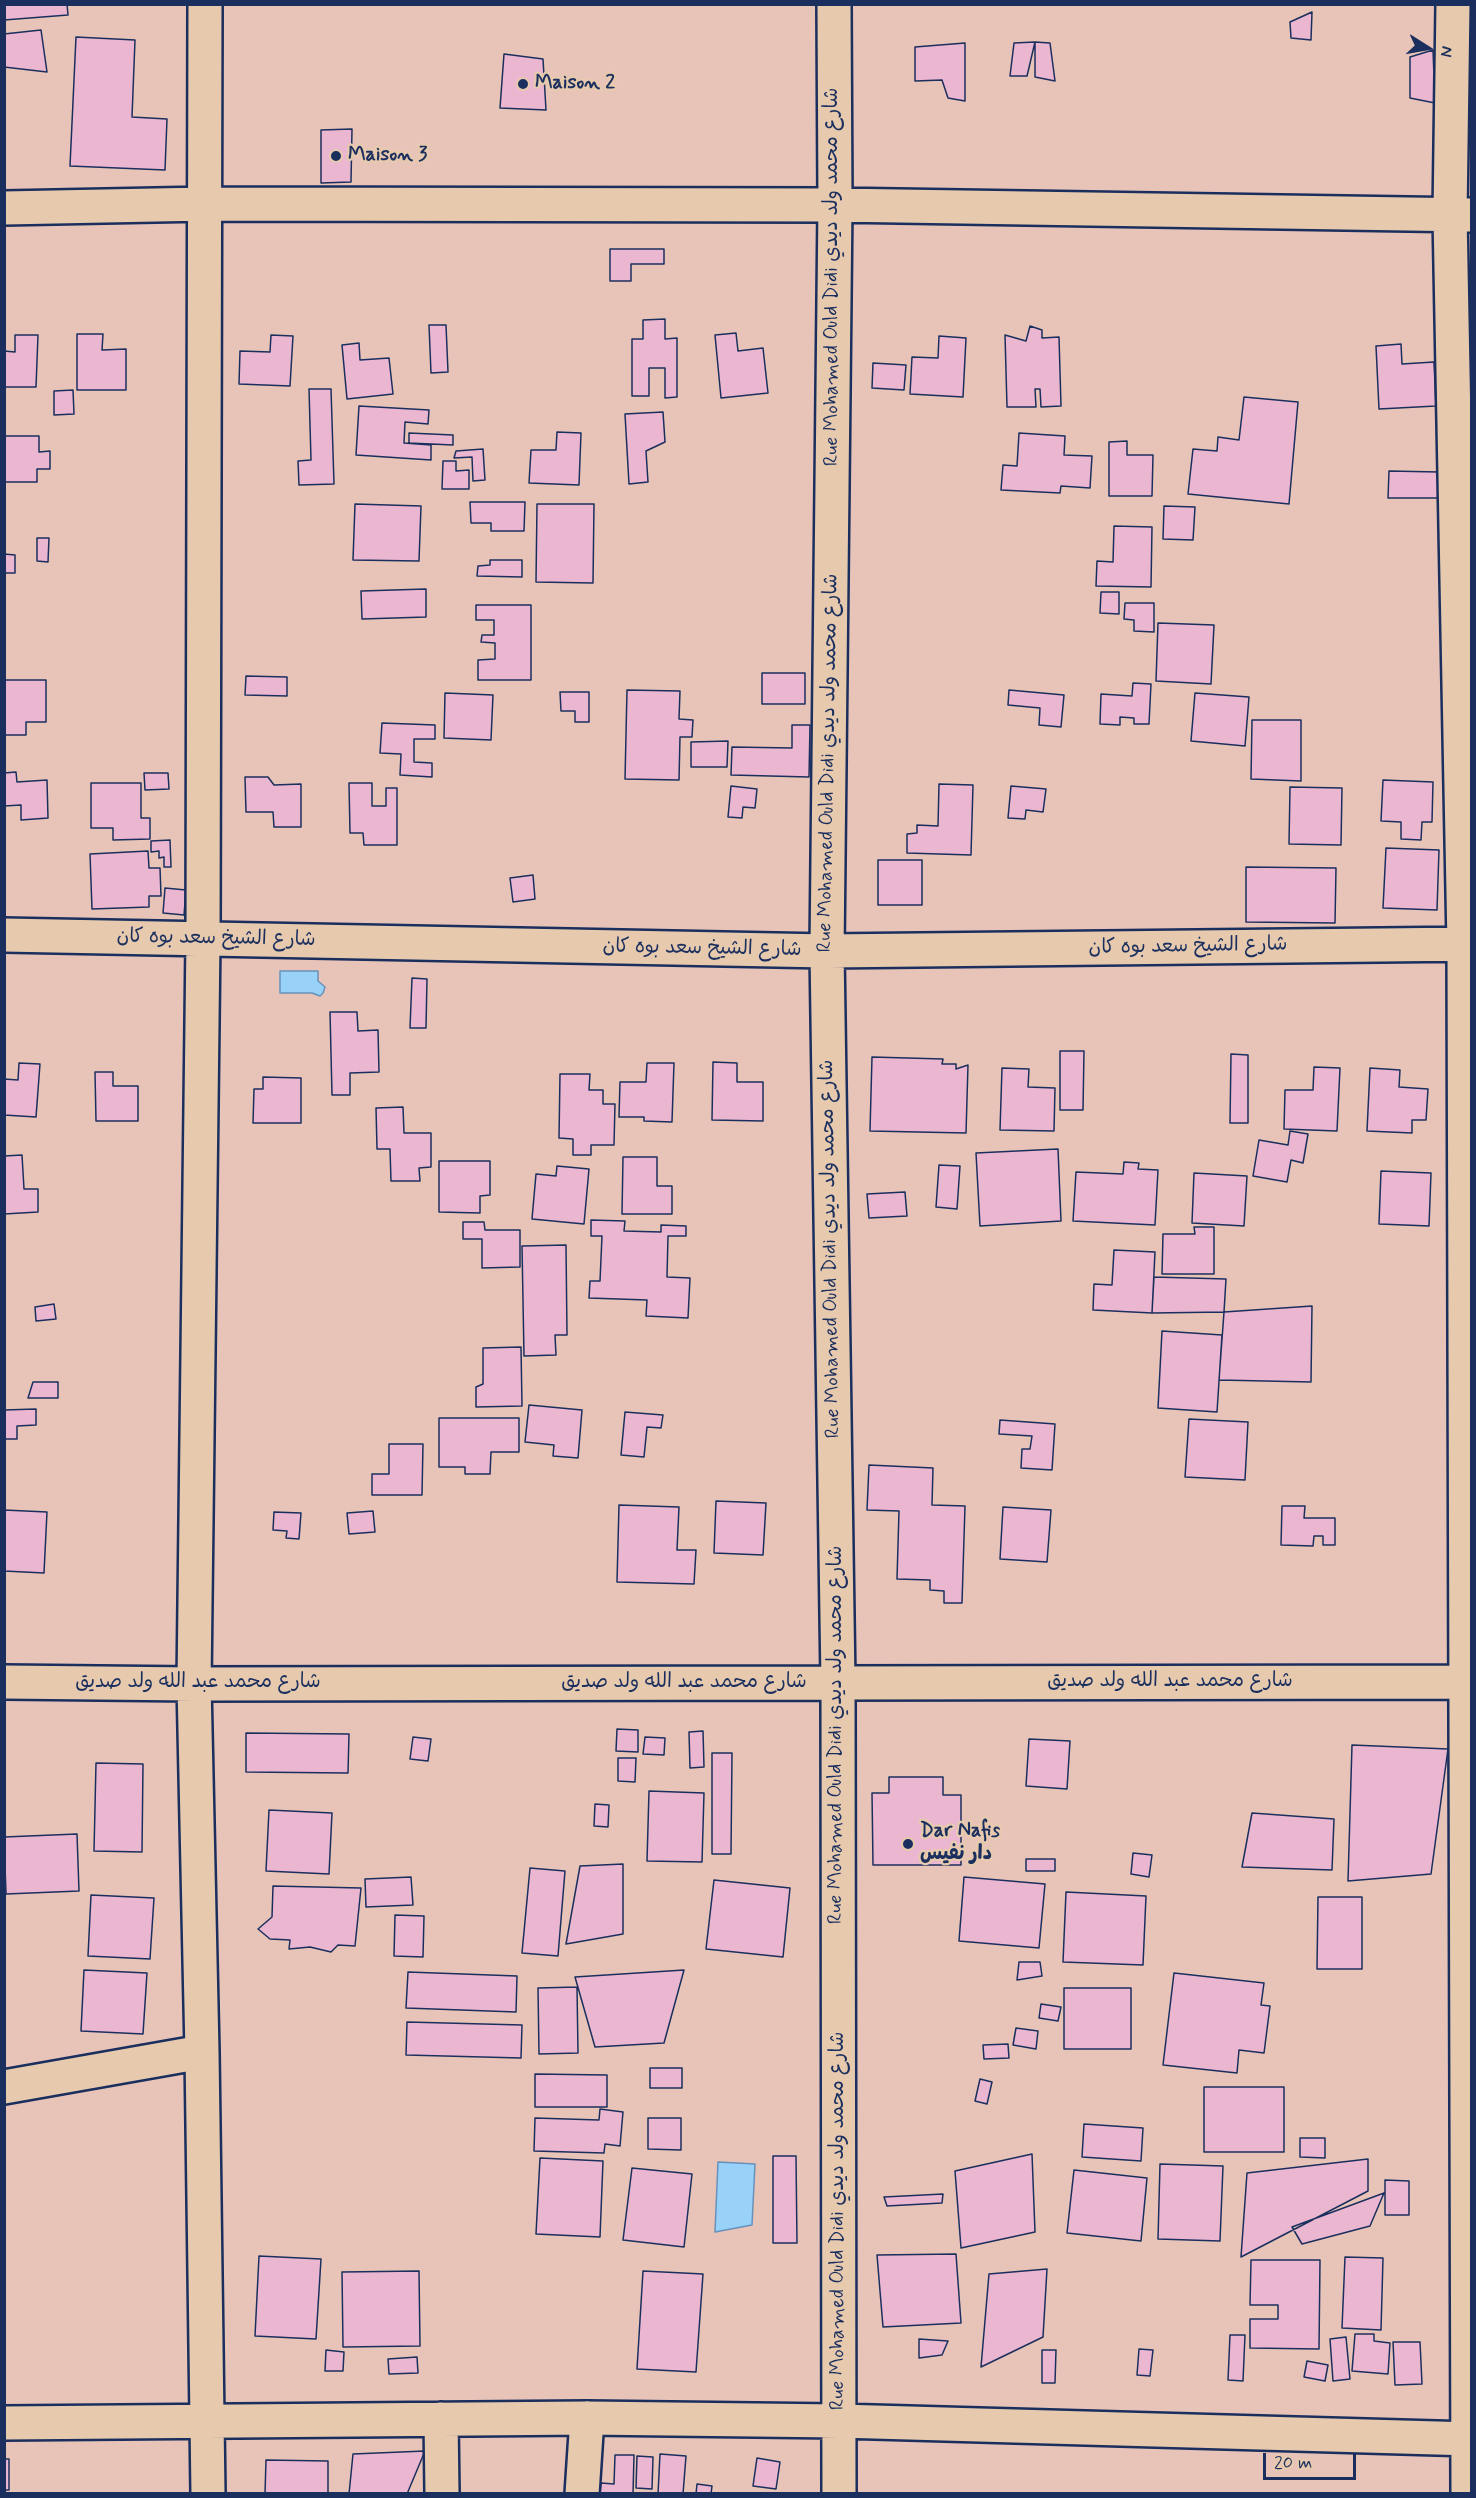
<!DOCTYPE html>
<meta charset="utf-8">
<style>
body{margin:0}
#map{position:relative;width:1476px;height:2498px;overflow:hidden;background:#e8c4b8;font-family:Mynerve,sans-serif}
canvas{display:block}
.frame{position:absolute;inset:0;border:6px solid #1b2f5e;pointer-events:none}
.north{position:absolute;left:1398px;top:18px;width:60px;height:60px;-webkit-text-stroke:4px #e7caae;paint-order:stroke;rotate:101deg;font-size:16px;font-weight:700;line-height:24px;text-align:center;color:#1b2f5e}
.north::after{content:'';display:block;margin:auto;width:21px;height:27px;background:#1b2f5e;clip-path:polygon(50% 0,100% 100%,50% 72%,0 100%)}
.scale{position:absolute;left:1263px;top:2453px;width:93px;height:27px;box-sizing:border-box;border:3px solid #1b2f5e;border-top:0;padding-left:8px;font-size:18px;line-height:21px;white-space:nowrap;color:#1b2f5e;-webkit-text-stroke:4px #e7caae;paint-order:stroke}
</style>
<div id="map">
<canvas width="1476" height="2498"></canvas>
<div class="frame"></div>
<div class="north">N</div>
<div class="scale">20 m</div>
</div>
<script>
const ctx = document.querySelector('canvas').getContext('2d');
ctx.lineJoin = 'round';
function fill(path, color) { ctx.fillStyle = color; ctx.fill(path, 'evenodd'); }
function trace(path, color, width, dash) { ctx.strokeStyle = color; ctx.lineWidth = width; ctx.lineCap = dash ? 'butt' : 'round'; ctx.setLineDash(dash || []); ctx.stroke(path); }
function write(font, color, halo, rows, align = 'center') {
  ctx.font = font + ' Mynerve,"Playpen Sans Arabic",sans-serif'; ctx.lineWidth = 4.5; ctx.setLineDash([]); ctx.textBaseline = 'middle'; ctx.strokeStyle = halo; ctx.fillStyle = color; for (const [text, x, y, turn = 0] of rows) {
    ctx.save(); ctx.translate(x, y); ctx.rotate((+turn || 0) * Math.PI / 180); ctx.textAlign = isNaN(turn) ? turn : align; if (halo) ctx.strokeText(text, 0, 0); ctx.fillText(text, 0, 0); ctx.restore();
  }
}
const water = new Path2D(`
 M280 971H318V981L325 987 323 993 320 996 312 993H280Z
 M718 2162 755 2164 752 2225 715 2232Z`);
const building = new Path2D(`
 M4 4H67L68 15 4 20Z
 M1312 12 1311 40 1291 38 1290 22Z
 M41 30 47 72 4 67V34Z
 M76 37 135 40 132 117 167 119 165 170 70 166Z
 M1035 42 1050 43 1055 81 1035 77Z
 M1035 42 1027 76H1010L1014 43Z
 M965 43V101L948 98 942 80 915 81V47Z
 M1433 50 1435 103 1410 98V57Z
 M504 54 543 59 546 110 500 108Z
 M352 129 351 182 321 183V130Z
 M610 249H664V264H631V281H610Z
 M665 319V339L677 338V397L665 398V368H649V396H632V339H643V320Z
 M429 325H446L448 372 431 373Z
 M1030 326 1042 330V338L1059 337 1061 406 1041 407 1040 389H1035L1036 407H1007L1005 335 1026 341Z
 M736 333 738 351 763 348 768 393 721 398 715 335Z
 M77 334H103L102 350 126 349V390H77Z
 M15 335H38L36 387H4V351L15 352Z
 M271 335 293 336 290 386 239 384 240 351 270 352Z
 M939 336 966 338 963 397 910 394 912 357 938 358Z
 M359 343 360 360 389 358 393 394 347 399 342 345Z
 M1401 344 1402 364 1434 362 1436 406 1379 409 1376 346Z
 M873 363 906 365 904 390 872 388Z
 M309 389H331L334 484 299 485 298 461 311 460Z
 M73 390 74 414 54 415V391Z
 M1244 397 1298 402 1289 504 1188 494 1193 449 1217 451 1218 437 1239 440Z
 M359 406 429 410 428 424 405 422 404 443 431 445V460L356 455Z
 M663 412 665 442 646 451 648 482 629 484 625 414Z
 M557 432 581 433 579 485 529 483 531 450H556Z
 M409 433 453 435V445L409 443Z
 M1019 433 1065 436 1064 455 1092 456 1090 488 1061 486 1060 493 1001 490 1003 465 1017 466Z
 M4 436H39V452L50 451V469H37V482H4Z
 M1127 441V455H1153L1152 496H1109V442Z
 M483 449 485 480 473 481 472 457 454 458 456 451Z
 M443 461H456V471L469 470V489H442Z
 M1389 471 1439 472 1438 498H1388Z
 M470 502H525L524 531H491V523H471Z
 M355 504 421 506 419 561 353 560Z
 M537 504H594L593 583 536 582Z
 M1164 506 1195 507 1193 540 1163 539Z
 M1114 526 1152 527 1151 587 1096 586 1097 561 1113 562Z
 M37 538H49L48 562 37 561Z
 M4 554 15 555V573H4Z
 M490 560H522V577L477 576 478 566 490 565Z
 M426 589V617L362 619 361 591Z
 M1101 592H1119V614L1100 613Z
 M1125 603H1154V632L1134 631V620L1124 619Z
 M476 605H531V680H478V660L495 659V643L481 642 482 635H494V620H476Z
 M1158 623 1214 625 1211 684 1156 681Z
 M762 673H805V704H762Z
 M246 676 287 677V696L245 695Z
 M4 680H46V722H26V735H4Z
 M1133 683 1151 684 1149 724H1134V718L1120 717V725L1100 724 1101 694 1132 696Z
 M627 690 680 691 679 719 693 720 692 737H680L679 780 625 779Z
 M1009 690 1064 695 1061 727 1039 725 1040 708 1008 705Z
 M560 692H589V722H575V711H561Z
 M445 693 493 695 491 740 444 738Z
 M1195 693 1249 697 1245 746 1191 741Z
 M1252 720H1301V781L1251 779Z
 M382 723 435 725V739H414V762L432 763V777L400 775 401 754 380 753Z
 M792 725H810L809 777 731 775 732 747 792 748Z
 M728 741 727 767H691V742Z
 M16 772 17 782 47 780 48 818 21 820V805L4 806V773Z
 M144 773H168L169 789 145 790Z
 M245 777H268L274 785 301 784V827H274L273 812H246Z
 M1383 780 1433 782 1432 822H1422L1421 840 1401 839V822L1381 821Z
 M91 783H141V818H150V839L113 840V828H91Z
 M349 783H372V806H386V788H397V845H364L363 833H350Z
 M939 784 973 785 971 855 907 853V834L917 833V825L938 826Z
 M731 786 757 789 755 808 743 807 742 818 728 817Z
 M1011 786 1046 789 1043 812 1026 810 1025 819 1008 818Z
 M1290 787 1342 788 1341 845 1289 844Z
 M170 840 171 867H164V857L159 858V851L151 852V841Z
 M1386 848 1439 850 1437 910 1383 908Z
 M148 851 149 868H160L161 896H149V907L92 909 90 854Z
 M878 860H922V905H878Z
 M1246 867 1336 868 1335 923 1246 922Z
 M533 875 535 899 513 902 510 878Z
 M165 888 186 890 184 915 163 913Z
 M412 978 427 979 426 1028H410Z
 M330 1012H357L358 1031 378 1030 379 1072 350 1073V1095H332Z
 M1060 1051H1084L1083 1110H1060Z
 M1231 1054 1248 1055V1123H1230Z
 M872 1057 943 1059 942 1064H956V1069L968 1065 966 1133 870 1131Z
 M713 1062 737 1063V1082H763V1121L712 1120Z
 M19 1063 40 1064 36 1117 4 1115V1079L18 1080Z
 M647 1063H674L672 1122 644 1121V1117H619L620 1082H646Z
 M1314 1067 1340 1068 1337 1131 1284 1129 1285 1090H1313Z
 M1002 1068 1029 1069 1028 1087 1055 1088 1054 1131 1000 1130Z
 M1370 1068 1400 1070 1399 1087 1428 1089 1426 1120H1412V1133L1367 1131Z
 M95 1072H113V1086H138V1121H96Z
 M560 1074H590L589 1090H603V1104H615L614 1145H591V1155H573V1139L559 1138Z
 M263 1077 301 1078V1123H253L254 1089H263Z
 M403 1107 404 1133H431V1167L419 1168 420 1181H391L390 1149H377L376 1108Z
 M1290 1131 1308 1134 1303 1163 1291 1160 1287 1182 1253 1176 1259 1140 1288 1145Z
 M1058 1149 1061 1221 980 1226 976 1153Z
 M22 1155 24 1189H38V1212L4 1214V1156Z
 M623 1157H657V1186H672V1214H622Z
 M439 1161H490V1195L480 1196V1213L439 1212Z
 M1124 1162 1139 1163 1138 1169 1158 1170 1155 1225 1073 1221 1076 1172 1123 1174Z
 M939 1165 960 1166 957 1209 936 1207Z
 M557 1166 589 1169 584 1224 532 1219 536 1174 556 1176Z
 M1381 1171 1431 1173 1429 1226 1379 1224Z
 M1194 1173 1247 1176 1244 1226 1192 1223Z
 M905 1192 907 1216 869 1218 867 1194Z
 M591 1220 625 1221 624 1231 661 1232V1225L686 1226V1236H668L667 1277 690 1278 688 1318 646 1316 647 1300 589 1298 590 1281H600L602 1236H591Z
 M463 1222H484L485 1230H520V1267L482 1268V1239H463Z
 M1194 1227H1214V1274H1162L1163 1234H1195Z
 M566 1245 567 1335H555L556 1355 524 1356 522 1246Z
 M1114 1250 1155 1252 1152 1313 1093 1310 1094 1284 1112 1285Z
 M1154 1277 1226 1279 1224 1312 1152 1313Z
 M54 1304 56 1319 36 1321 35 1307Z
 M1312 1306 1311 1382 1219 1380 1224 1312Z
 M1162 1331 1222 1335 1217 1412 1158 1408Z
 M521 1347 522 1406 476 1407V1387L483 1384V1348Z
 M33 1382H58V1398H28Z
 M529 1405 582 1410 578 1458 553 1456 554 1445 525 1442Z
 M36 1409V1425L17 1426V1439H4V1410Z
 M625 1412 663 1415 661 1428 647 1427 644 1457 621 1455Z
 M439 1418H519V1452H491L490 1474H465V1467H439Z
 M1189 1419 1248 1422 1245 1480 1185 1477Z
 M1000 1420 1055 1424 1052 1470 1021 1468 1022 1449H1030L1032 1436 999 1434Z
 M389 1444H423L422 1495H372V1474H389Z
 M869 1465 933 1468 932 1505 965 1506 962 1603H944V1591L930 1590V1580L897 1579 899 1511 867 1510Z
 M716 1501 766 1503 763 1555 714 1553Z
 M619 1505 679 1507 677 1550H696L694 1584 617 1582Z
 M1282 1506H1305L1304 1518H1335V1545H1323V1536H1314L1313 1546 1281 1545Z
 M1003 1507 1051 1510 1047 1562 1000 1559Z
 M4 1510 47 1512 44 1573 4 1571Z
 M373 1511 375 1532 349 1534 347 1513Z
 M274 1512 301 1513 299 1539 286 1538 287 1531 273 1530Z
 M617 1729 638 1730V1752L616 1751Z
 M703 1731 704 1767 690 1768 689 1732Z
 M246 1733 349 1734 348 1773 246 1772Z
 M413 1737 431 1739 428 1761 410 1759Z
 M645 1737 665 1738 664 1755 643 1754Z
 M1029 1739 1070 1741 1067 1789 1026 1786Z
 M1352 1745 1448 1749 1431 1874 1348 1881Z
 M712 1753H732L731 1854H712Z
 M618 1758H636L635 1782 618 1781Z
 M96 1763 143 1764 142 1852 94 1851Z
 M889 1777H943V1795H961V1865H873L872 1793H889Z
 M649 1791 704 1793 702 1862 647 1861Z
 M595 1804 609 1805 608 1827 594 1826Z
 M269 1810 332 1813 329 1874 266 1871Z
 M1252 1813 1334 1819 1332 1870 1242 1867Z
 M77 1834 79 1891 6 1894 4 1837Z
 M1133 1853 1152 1855 1149 1877 1131 1874Z
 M1026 1859H1055V1871H1026Z
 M623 1864V1934L566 1944 580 1866Z
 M530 1868 565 1871 558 1956 522 1953Z
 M411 1877 413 1905 366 1907 365 1879Z
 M964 1877 1045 1884 1039 1948 959 1941Z
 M714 1880 790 1888 783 1957 706 1949Z
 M273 1886 361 1888 355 1946 338 1945 331 1952 310 1947 289 1949 290 1940 270 1939 258 1929 272 1917Z
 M1066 1892 1146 1896 1143 1965 1063 1962Z
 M91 1895 154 1898 150 1959 88 1956Z
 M1318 1897H1362V1969H1317Z
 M395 1915 424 1916 423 1957 394 1956Z
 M1019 1962H1040L1042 1976 1017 1980Z
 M84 1970 147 1973 143 2034 81 2031Z
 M684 1970 664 2043 595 2047 575 1977Z
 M408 1972 517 1976 516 2012 406 2008Z
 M1174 1973 1264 1983 1261 2005 1270 2006 1264 2053 1239 2050 1237 2073 1163 2065Z
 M577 1987 578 2053 539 2054 538 1988Z
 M1064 1988H1131V2049H1064Z
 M1041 2004 1061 2007 1058 2021 1039 2018Z
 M407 2022 522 2025 521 2058 406 2055Z
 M1016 2028 1038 2031 1036 2049 1013 2045Z
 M1008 2044 1009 2058 984 2059 983 2045Z
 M650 2068H682V2088H650Z
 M535 2074 607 2075V2107H535Z
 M980 2079 992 2082 987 2104 975 2101Z
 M1204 2087H1284V2152H1204Z
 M600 2109 623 2112 620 2146 605 2144 604 2153 534 2151 535 2118 599 2120Z
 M648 2118H681V2150L648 2149Z
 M1084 2124 1143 2128 1141 2161 1082 2157Z
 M1300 2138H1325V2158L1300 2157Z
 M1032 2154 1035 2232 961 2248 955 2171Z
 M773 2156H796L797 2243H773Z
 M540 2158 603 2161 600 2237 536 2234Z
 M1368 2159V2191L1241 2257 1247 2173Z
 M1160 2164 1223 2166 1220 2241 1158 2239Z
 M632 2168 692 2174 684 2247 623 2240Z
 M1074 2170 1147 2178 1141 2241 1067 2233Z
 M1385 2180 1409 2181V2215H1385Z
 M1384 2193 1370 2226 1302 2244 1292 2227Z
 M943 2194 942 2203 887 2206 884 2197Z
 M956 2254 961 2323 883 2327 877 2255Z
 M259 2256 321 2259 316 2339 255 2336Z
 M1345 2257 1383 2258 1381 2330 1342 2328Z
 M1251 2260H1320L1319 2349 1250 2348V2319H1278V2305H1250Z
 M1047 2269 1043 2337 981 2367 989 2274Z
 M419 2271 420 2346 343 2347 342 2272Z
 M643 2271 703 2274 696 2372 637 2369Z
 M1355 2334H1374V2341L1390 2343 1388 2374 1352 2371Z
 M1230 2335H1245L1243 2381 1228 2380Z
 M1346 2337 1350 2379 1333 2381 1330 2339Z
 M919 2339 948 2341 942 2355 919 2358Z
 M1393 2342H1420L1422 2384 1395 2385Z
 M1139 2349 1153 2350 1150 2376 1137 2375Z
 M326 2350 344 2352 343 2371H325Z
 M1042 2350H1056L1055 2383H1042Z
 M417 2357 418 2373 389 2374 388 2359Z
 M1307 2361 1328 2365 1325 2381 1304 2377Z
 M425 2451 407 2494H349L353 2454Z
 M660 2454 686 2456 683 2494H658Z
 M615 2455H634L633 2494H600L601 2483 614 2484Z
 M637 2456 653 2457 652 2489 636 2488Z
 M757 2458 780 2462 776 2489 753 2486Z
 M4 2459H9V2490H4Z
 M266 2460 328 2461V2494H265Z
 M697 2484 712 2486 711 2494H696Z`);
const minor = new Path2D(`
 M205 4 203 939 194 1684 202 2052 208 2494
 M834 4 835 205 827 951 838 1682 839 2494
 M1453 4 1450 215 1464 944 1468 2494
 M4 208 206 204 835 205 1472 215
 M4 935 827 951 1472 944
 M4 1682 194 1684 1472 1682
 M4 2087 202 2052
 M441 2419 442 2494
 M4 2423 587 2418 839 2421 1472 2439
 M582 2494 587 2418`);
const markers = [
 [523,84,6,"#1b2f5e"],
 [336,156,6,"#1b2f5e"],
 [908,1844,6,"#1b2f5e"]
];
const poiNames = [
 ["Maison 2",535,84],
 ["Maison 3",348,156],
 ["Dar Nafis",920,1832],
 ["دار نفيس",920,1855]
];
const streetNames = [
 ["Rue Mohamed Ould Didi شارع محمد ولد ديدي",833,277,-90],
 ["Rue Mohamed Ould Didi شارع محمد ولد ديدي",829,763,-89],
 ["شارع الشيخ سعد بوه كان",216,939,1],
 ["شارع الشيخ سعد بوه كان",1188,947,-1],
 ["شارع الشيخ سعد بوه كان",702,949,1],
 ["Rue Mohamed Ould Didi شارع محمد ولد ديدي",831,1249,-91],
 ["شارع محمد عبد الله ولد صديق",1170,1682],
 ["شارع محمد عبد الله ولد صديق",198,1683],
 ["شارع محمد عبد الله ولد صديق",684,1683],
 ["Rue Mohamed Ould Didi شارع محمد ولد ديدي",837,1735,-90],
 ["Rue Mohamed Ould Didi شارع محمد ولد ديدي",839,2221,-90]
];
fill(water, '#99d2f9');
trace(water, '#6791bb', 1.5);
fill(building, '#ebb6cf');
trace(building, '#1b2f5e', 1.5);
trace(minor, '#1b2f5e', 38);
trace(minor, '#e7caae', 33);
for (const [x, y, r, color] of markers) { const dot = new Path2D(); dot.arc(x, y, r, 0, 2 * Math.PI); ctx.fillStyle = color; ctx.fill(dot); trace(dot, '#e7caae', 2); }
write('bold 20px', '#1b2f5e', '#e7caae', poiNames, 'left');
write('20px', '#1b2f5e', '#e7caae', streetNames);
</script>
